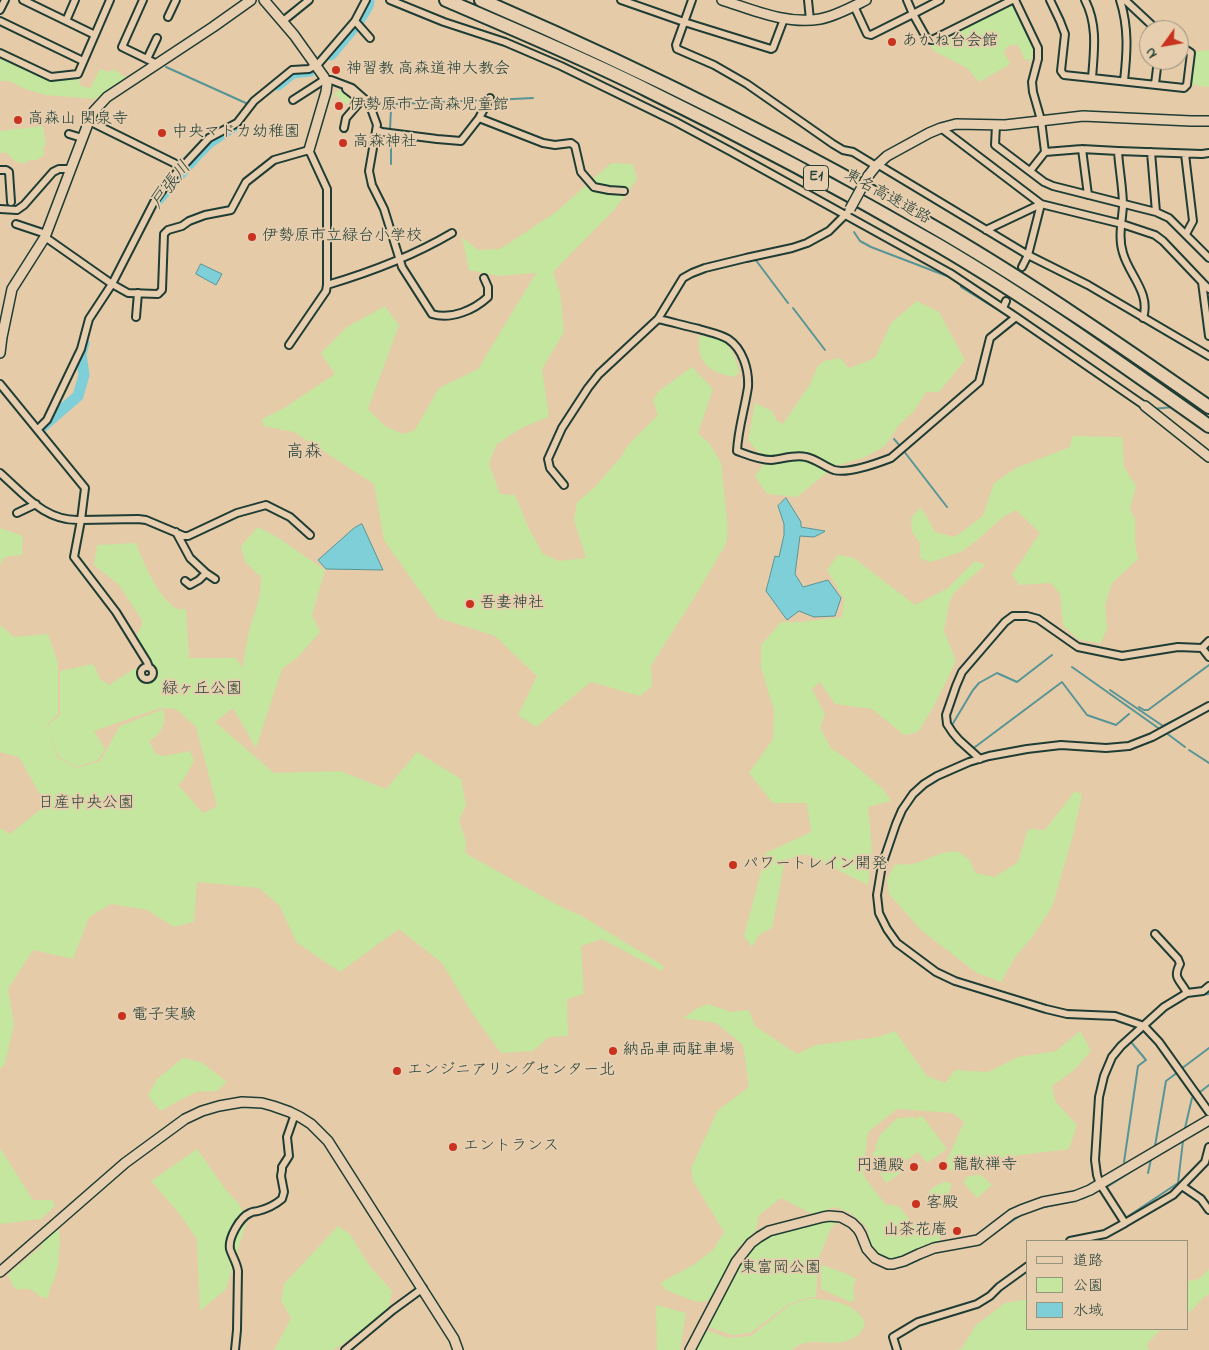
<!DOCTYPE html>
<meta charset="utf-8">
<style>
body{margin:0}
#map{position:relative;width:1209px;height:1350px;overflow:hidden;background:#e6cba9;font-family:"Indie Flower","Klee One",sans-serif}
canvas{display:block}
.legend{position:absolute;left:1026px;top:1240px;width:162px;height:90px;box-sizing:border-box;background:#e7ceaf;border:1px solid #97947e;margin:0;padding:6px 9px;list-style:none;font-size:15px;color:#1f3d34}
.legend li{display:flex;align-items:center;gap:10px;height:25px}
.legend b{width:25px;border:1px solid #97947e}
.north{position:absolute;left:1139px;top:20px;width:50px;height:50px;box-sizing:border-box;background:#e7ceaf;border:1px solid #97947e;border-radius:50%;rotate:238deg;font-size:14px;font-weight:700;line-height:20px;text-align:center;color:#1f3d34}
.north::after{content:'';display:block;margin:auto;width:18px;height:22px;background:#c8321e;clip-path:polygon(50% 0,100% 100%,50% 72%,0 100%)}
</style>
<div id="map">
<canvas width="1209" height="1350"></canvas>
<ul class="legend">
<li><b style="height:6px;background:#e7ceaf"></b>道路</li>
<li><b style="height:14px;background:#c4e69f"></b>公園</li>
<li><b style="height:14px;background:#7ecfd7"></b>水域</li>
</ul>
<div class="north">N</div>
</div>
<script>
const ctx = document.querySelector('canvas').getContext('2d');
ctx.lineJoin = 'round';
function fill(path, color) { ctx.fillStyle = color; ctx.fill(path, 'evenodd'); }
function trace(path, color, width, dash) { ctx.strokeStyle = color; ctx.lineWidth = width; ctx.lineCap = dash ? 'butt' : 'round'; ctx.setLineDash(dash || []); ctx.stroke(path); }
function write(font, color, halo, rows, align = 'center') {
  ctx.font = font + ' "Indie Flower","Klee One",sans-serif'; ctx.lineWidth = 4; ctx.setLineDash([]); ctx.textBaseline = 'middle'; ctx.strokeStyle = halo; ctx.fillStyle = color; for (const [text, x, y, turn = 0] of rows) {
    ctx.save(); ctx.translate(x, y); ctx.rotate((+turn || 0) * Math.PI / 180); ctx.textAlign = isNaN(turn) ? turn : align; if (halo) ctx.strokeText(text, 0, 0); ctx.fillText(text, 0, 0); ctx.restore();
  }
}
const green = new Path2D(`
 M1009 5 1014 7 1034 46 1031 61 1024 59 1021 50 1017 45C1010 44 1005 47 1004 54L1010 62 1009 65 979 82 967 68 934 51 930 44Z
 M1209 50V87L1190 84 1193 52Z
 M2 57 46 78 77 75 81 86 90 88 100 69 110 72 113 69 127 78 114 85 95 99 45 95 22 88 10 81H0V61Z
 M338 90 355 101 356 104 352 109 336 95 328 103Z
 M43 126 46 146 43 147 44 155 37 160 27 161 26 163C15 163 14 161 7 153H0V131Z
 M611 163 633 164 637 179 614 210 553 272 560 293 564 332 542 369 549 417 521 428 496 445 489 464 500 494 515 495 529 529 543 554 559 561 586 558 574 520 577 502 594 488 621 457 628 445 658 415 653 400 659 391 692 367 713 389 698 433 710 444 721 463 728 529 726 544 697 593 651 666 652 686 640 696 591 682 536 727 518 715 537 676 495 636 439 618 384 540 374 484 294 432 263 426 262 419 284 408 335 374 321 353 347 327 385 306 399 325 368 409 385 426 403 434 415 430 439 388 478 369 536 273 498 276 469 270 462 237 478 250 500 249 556 212Z
 M917 301 939 312 965 360 939 392H926L914 411 898 426 885 446 863 458 835 466 797 497 767 494 755 476 766 461 748 440 755 403 772 411 777 421 783 424 810 384 818 366 824 361 840 358 849 368 875 358 891 323Z
 M699 336C706 337 713 337 719 339 730 343 739 363 739 373L734 377C728 375 717 374 711 369 700 362 698 349 699 336Z
 M1072 436 1122 437 1124 467 1136 486 1130 509 1135 519V543L1138 559 1112 583 1105 605 1107 628 1101 643 1079 640 1063 625 1060 594 1051 583 1019 585 1012 575 1040 533 1016 510 1003 517 976 541 961 552 943 558 930 562 920 558V543L912 532 911 518 921 507 935 532 955 537 983 516 994 483 1016 468 1070 447Z
 M258 527 277 537 325 570 312 615 320 632 298 657 282 669 256 748 233 708 215 722 274 773 340 771 386 789 417 752 461 779 466 805 459 821 466 841 465 853 565 909 580 915 664 966 662 971 602 939 581 946 584 994 567 999 568 1036 549 1037 533 1051 501 1053 472 1013 442 963 399 929 340 972 296 942 280 906 259 888 197 882 194 922 174 927 147 910 111 904 89 917 73 959 33 950 8 989 14 1024 5 1064 0 1069V828L10 834 46 805 19 757 0 752V625L14 637 48 634 58 663V714L46 726V727L60 715V671L93 664 96 669 100 679 109 685 135 668 145 685 159 677 135 639 142 625V620L119 585 94 565 97 545 136 543C142 560 161 603 178 609 181 610 183 609 186 609L189 658H236L242 668C245 653 247 638 251 624 257 607 261 595 261 577L245 562 241 546ZM160 708 176 709 196 727 217 806 203 813 178 785 184 779 194 761 190 751 164 756 156 754 149 741C161 735 168 721 163 709L120 726 100 761 76 768 58 758 48 732 59 757 76 767 98 760 105 749 94 731Z
 M0 528 23 536 22 555 5 557 0 565Z
 M838 555 854 558 915 605 948 588 975 561 985 565 953 594 949 604 944 631 956 661 934 706 918 732 904 735 872 709 835 704 820 682 812 689 825 714 820 728 831 748 851 762 883 789 891 801 868 807 872 847 868 885 806 854 785 860 772 928 760 934 752 947 744 936 766 853 811 832 807 803H773L749 773 773 739 774 710 761 668V645L781 622H802L842 617 844 599 827 570Z
 M1075 791 1082 794 1074 832 1052 907 1033 936 1016 956 1001 982 977 973 922 931 889 894 887 879 895 864C916 866 919 862 937 855 943 852 950 852 957 851L970 860 975 873 995 877 1018 862 1028 829 1045 830Z
 M708 1004 731 1012 749 1010 755 1026 797 1054 816 1045 879 1037 895 1031 927 1076 945 1083 955 1070 988 1072 1018 1057 1056 1051 1080 1031 1091 1051 1073 1071 1052 1086 1055 1101 1077 1125 1069 1149 964 1162 952 1170 943 1169 964 1122 953 1113 897 1109 868 1132 863 1175 885 1204 898 1206 912 1222 941 1234 939 1243 918 1249 894 1260 887 1258 878 1253 871 1244 867 1227 851 1213 834 1207 814 1215 781 1198 759 1215 756 1230 736 1250 713 1296 706 1301 700 1302 691 1300 666 1290 660 1283 693 1265 713 1250 724 1232 693 1181 691 1168 718 1110 749 1087 743 1045 716 1023 683 1018 698 1008Z
 M183 1058 201 1062 227 1082 217 1091 196 1092 160 1111 148 1096 157 1079Z
 M920 1116 923 1117 947 1149 927 1163 918 1152 901 1164 905 1170 886 1183 873 1161 875 1159 872 1153 877 1149 875 1146 877 1143 880 1135 892 1123 898 1118 914 1117 916 1119Z
 M0 1148 33 1200H52L55 1206 41 1219 0 1224Z
 M197 1149 226 1190 239 1204 247 1220 226 1289 200 1311 197 1239 178 1212 151 1181Z
 M975 1175H981L992 1185 977 1198 963 1182 966 1180 965 1177Z
 M944 1182H946L951 1183C952 1194 941 1204 931 1201L928 1196C929 1187 937 1186 944 1182Z
 M840 1219 831 1228 818 1260 816 1297H810L789 1304 750 1333 732 1335 706 1326 737 1265 751 1247 764 1238 775 1232 821 1221Z
 M338 1226 350 1234 369 1265 392 1291 388 1310 350 1339 333 1350H274L291 1318 281 1300 284 1284Z
 M57 1228H58L60 1235 58 1266 54 1281 50 1288 48 1298 47 1299 44 1296 42 1298C32 1289 30 1287 17 1290L12 1285 8 1274 41 1247 42 1240Z
 M821 1265 845 1273 856 1279 853 1287 855 1300 850 1302 821 1289Z
 M1209 1269V1294C1199 1299 1196 1308 1188 1313V1281L1199 1279Z
 M810 1298C833 1301 852 1301 865 1322 864 1325 863 1331 860 1333 859 1335 856 1336 853 1338 834 1350 810 1333 792 1350H696L706 1330 729 1338 751 1336 790 1305Z
 M1028 1299V1329H1161L1147 1344 1149 1350H956L961 1349 976 1325 1005 1303Z
 M656 1305 686 1313 680 1350H657Z`);
const water = new Path2D(`
 M201 264 222 274 216 285 196 274Z
 M786 498 801 522V527L825 531 824 532 814 537 800 536 795 574 803 587 828 580 841 598 835 616 814 617 799 611 787 620 766 591 775 556 779 557 784 535V524L778 506Z
 M362 524 383 570 326 569 318 560 354 528Z`);
const stream = new Path2D(`
 M166 67 248 104
 M493 100 533 98
 M374 105 487 100
 M390 130 391 109
 M391 136V164
 M854 232 860 241 871 247 952 278
 M755 259 788 303
 M961 283V287L1011 318
 M793 308 825 350
 M1015 320 1032 332
 M1153 409 1173 407
 M894 439 900 446
 M903 450 947 507
 M1072 667 1161 730
 M1110 690 1163 726 1201 707
 M1139 707 1144 710H1148L1209 665
 M952 725 973 690 979 683 997 673 1017 682 1052 655
 M1165 732 1185 747
 M975 747 1062 682 1087 715 1116 725 1129 714
 M1189 750 1209 763
 M1196 995 1209 994
 M1149 1025 1155 1020
 M1181 1069 1209 1048
 M1200 1092 1209 1085
 M1185 1128 1192 1098
 M1155 1146 1166 1081 1178 1072
 M1124 1162 1138 1066 1146 1060 1131 1042 1140 1033
 M1148 1173 1151 1159
 M1107 1187 1151 1159
 M1077 1200 1084 1198 1099 1190
 M1040 1208 1073 1201
 M1127 1217 1178 1183 1183 1141
 M997 1231 1024 1213
 M897 1267H901L934 1253 952 1249`);
const river = new Path2D(`
 M359 21 368 6 369 2
 M331 55 356 25
 M278 85 293 73 310 71
 M158 200 199 153 209 143 233 127
 M41 428 78 396 84 375 81 354 84 343`);
const minor = new Path2D(`
 M23 0 95 35
 M143 0 122 47 157 64
 M390 0 444 22 505 42 561 66 676 122 730 151 950 273 1016 317 1145 406
 M621 0 684 22 771 49 773 48 784 19
 M692 0 676 45 677 49 714 65 747 84 833 144 843 150 853 152 876 166
 M808 0 810 20
 M940 0 913 14 927 39 932 40 1012 0
 M1015 0 1038 48V59L1032 82 1033 92 1041 120 1045 152 1030 171
 M1050 0 1060 21 1065 34 1061 71 1064 75 1092 78C1094 51 1098 25 1085 0
 M1120 0C1129 28 1127 53 1124 81
 M1125 0 1157 30
 M854 6 867 34 871 35 913 14 907 0
 M0 10 5 0
 M168 17 176 0
 M0 21 83 61
 M66 21 75 0
 M283 21 309 0
 M355 21 370 38
 M0 53 51 77 78 74 110 0
 M147 59 157 38
 M1092 78 1184 88 1187 85 1191 53 1179 45
 M1155 84 1158 60
 M293 100 321 82 325 80H331L352 88 369 103 377 125 369 171 372 185 384 209 402 267 432 314C451 320 474 310 488 297V287L484 278
 M479 118 543 143 555 145 571 143 575 146 581 172 594 187 609 190 624 191
 M89 121 182 167
 M996 125 995 145 1044 182 1053 186 1156 212 1169 218 1209 258
 M344 128 346 118 359 103V99L346 89V87
 M941 128 1041 204 1122 224 1155 235 1163 241 1202 282 1209 336
 M377 130 382 132 437 139 461 141 479 118 490 98
 M69 134 82 138
 M1082 149 1088 195
 M1118 151C1119 169 1123 188 1123 206 1122 221 1118 238 1123 253 1129 275 1151 293 1143 318
 M1045 152 1082 149 1118 151 1202 154 1209 153
 M1151 152 1156 212
 M1185 154 1193 221 1186 234
 M877 164 1028 255 1088 285 1209 356
 M0 170H6L9 172 11 202
 M0 209 17 210 24 205 53 172 59 169H71
 M16 224 46 234
 M986 230 1041 204
 M45 237 112 284 128 293 158 294 162 290 164 234 168 230 182 226 189 221 205 215 231 210 246 182 274 160 309 150 327 189V285L326 291 289 345
 M1022 267 1028 255 1041 204
 M1202 282 1209 289
 M327 285C371 272 413 256 452 233
 M1003 308 1006 301
 M136 317 138 293
 M658 319C672 322 685 326 699 329 708 332 720 334 728 339 743 349 749 370 748 387 745 408 738 429 737 451 748 455 759 460 771 460 783 459 795 454 806 457 816 459 825 467 834 470 848 474 878 463 891 458L979 382 990 338 1016 317
 M0 384 85 488 81 520C45 522 24 494 0 473
 M38 429 47 420 81 349 89 319 112 284 154 202 169 181 209 138 237 123 254 101 292 70 309 69 319 63 355 21 366 0
 M564 485 550 468 548 459 562 428 588 388 599 374 658 319 683 278 692 273 705 268 746 258 792 248 807 243 829 231 847 213
 M17 513 36 504
 M176 532 190 558 206 573 199 580 190 585 185 581
 M206 573 215 579
 M1202 648 1209 641
 M141 673a6 6 0 1 1 12 0a6 6 0 1 1-12 0Z
 M149 667 147 662 116 612 74 557 81 520 138 519 146 520 184 536H188L237 513 266 505 290 517 310 535
 M1209 706 1152 737 1129 746 1106 748 1061 745 1027 749 989 756 969 762 937 776 924 784 913 794 902 810 896 824 882 865 877 895 879 913 887 929 897 943 936 972 955 981 1046 1009 1067 1014 1115 1016 1144 1026 1159 1042 1209 1112
 M980 759 959 740 953 733 947 724 946 715 956 686 962 672 1005 622 1013 616H1027L1038 619 1078 647 1122 656 1178 647 1202 648 1209 657
 M1155 934 1178 959 1180 964C1172 979 1181 980 1187 993
 M1182 1186 1201 1199 1209 1210
 M1125 1223 1173 1195 1205 1162 1209 1147
 M1070 1241 1105 1234 1125 1223 1100 1184 1097 1175 1095 1160 1099 1097 1104 1076 1112 1057 1121 1046 1164 1007 1187 993 1203 991 1209 986
 M235 1350 237 1330 238 1271C237 1263 232 1256 230 1249 228 1238 240 1217 250 1213 254 1211 254 1212 258 1211 266 1209 276 1204 282 1199L284 1192 281 1176 282 1170V1167L289 1156 287 1137 295 1114
 M345 1350 393 1310 423 1288
 M897 1350 893 1337 918 1322 977 1304 990 1296 999 1287 1028 1266`);
const tertiary = new Path2D(`
 M264 0 294 35 324 77 327 84 326 92 309 150
 M722 0C753 10 787 25 820 19 836 16 852 7 866 0
 M868 176 876 166 887 156 929 133 941 128 956 124 1005 125 1083 116 1191 121H1209
 M0 353 2 337 12 289 45 237 89 121 94 111 107 97 213 27 251 0
 M1145 406 1209 457
 M0 1272 125 1163 185 1119 202 1111 219 1106 242 1102 262 1103 273 1106 290 1112 300 1117 311 1124 328 1141 454 1339 458 1350
 M690 1350 736 1262 751 1243 759 1237 769 1231 823 1217 829 1216 841 1217 852 1223 858 1229 861 1234 867 1249 875 1258 888 1264H893L904 1261 919 1254 934 1248 978 1240 1012 1214 1021 1210 1043 1202 1075 1196 1090 1190 1209 1120`);
const motorway = new Path2D(`
 M446 0C513 29 581 57 647 90 745 138 843 190 938 245 1032 300 1120 363 1209 426
 M481 0C641 69 796 146 946 234 1036 287 1123 347 1209 407`);
const tertiaryBridge = new Path2D(`
 M850 209 868 176`);
const markers = [
 [892,42,5,"#c8321e"],
 [336,70,5,"#c8321e"],
 [339,106,5,"#c8321e"],
 [18,120,5,"#c8321e"],
 [162,133,5,"#c8321e"],
 [343,143,5,"#c8321e"],
 [252,237,5,"#c8321e"],
 [470,604,5,"#c8321e"],
 [733,865,5,"#c8321e"],
 [122,1016,5,"#c8321e"],
 [613,1051,5,"#c8321e"],
 [397,1071,5,"#c8321e"],
 [453,1147,5,"#c8321e"],
 [943,1166,5,"#c8321e"],
 [914,1167,5,"#c8321e"],
 [916,1204,5,"#c8321e"],
 [957,1231,5,"#c8321e"]
];
const shields = [
 [816,178,25]
];
const shieldNames = [
 ["E1",816,178]
];
const poiNames = [
 ["あかね台会館",902,42],
 ["神習教 高森道神大教会",346,70],
 ["伊勢原市立高森児童館",349,106],
 ["高森山 関泉寺",28,120],
 ["中央マドカ幼稚園",172,133],
 ["高森神社",353,143],
 ["伊勢原市立緑台小学校",262,237],
 ["吾妻神社",480,604],
 ["パワートレイン開発",743,865],
 ["電子実験",132,1016],
 ["納品車両駐車場",623,1051],
 ["エンジニアリングセンター北",407,1071],
 ["エントランス",463,1147],
 ["龍散禅寺",953,1166],
 ["円通殿",904,1167,"right"],
 ["客殿",926,1204],
 ["山茶花庵",947,1231,"right"]
];
const streetNames = [
 ["東名高速道路",887,198,29]
];
const parkNames = [
 ["緑ヶ丘公園",202,690],
 ["日産中央公園",86,804],
 ["東富岡公園",781,1269]
];
const waterNames = [
 ["戸張川",172,186,-52]
];
const neighbourhoodNames = [
 ["高森",304,454]
];
fill(green, '#c4e69f');
fill(water, '#7ecfd7');
trace(water, '#589596', 1);
trace(stream, '#589596', 2);
trace(river, '#7ecfd7', 11);
trace(minor, '#1f3d34', 10);
trace(tertiary, '#1f3d34', 12);
trace(motorway, '#1f3d34', 16);
trace(minor, '#e7ceaf', 6);
trace(tertiary, '#e7ceaf', 9);
trace(motorway, '#e7ceaf', 12);
trace(tertiaryBridge, '#1f3d34', 12, []);
trace(tertiaryBridge, '#e7ceaf', 9);
for (const [x, y, r, color] of markers) { const dot = new Path2D(); dot.arc(x, y, r, 0, 2 * Math.PI); ctx.fillStyle = color; ctx.fill(dot); trace(dot, '#e7ceaf', 2); }
for (const [x, y, w] of shields) { const box = new Path2D(); box.roundRect(x - w / 2, y - 12.5, w, 25, 4); ctx.fillStyle = '#e7ceaf'; ctx.fill(box); trace(box, '#1f3d34', 1); }
write('bold 15px', '#1f3d34', null, shieldNames);
write('16px', '#1f3d34', '#e7ceaf', poiNames, 'left');
write('16px', '#1f3d34', '#e7ceaf', streetNames);
write('16px', '#274539', '#e7ceaf', parkNames);
write('italic 18px', '#24443c', '#e7ceaf', waterNames);
write('18px', '#1f3d34', '#e7ceaf', neighbourhoodNames);
</script>
